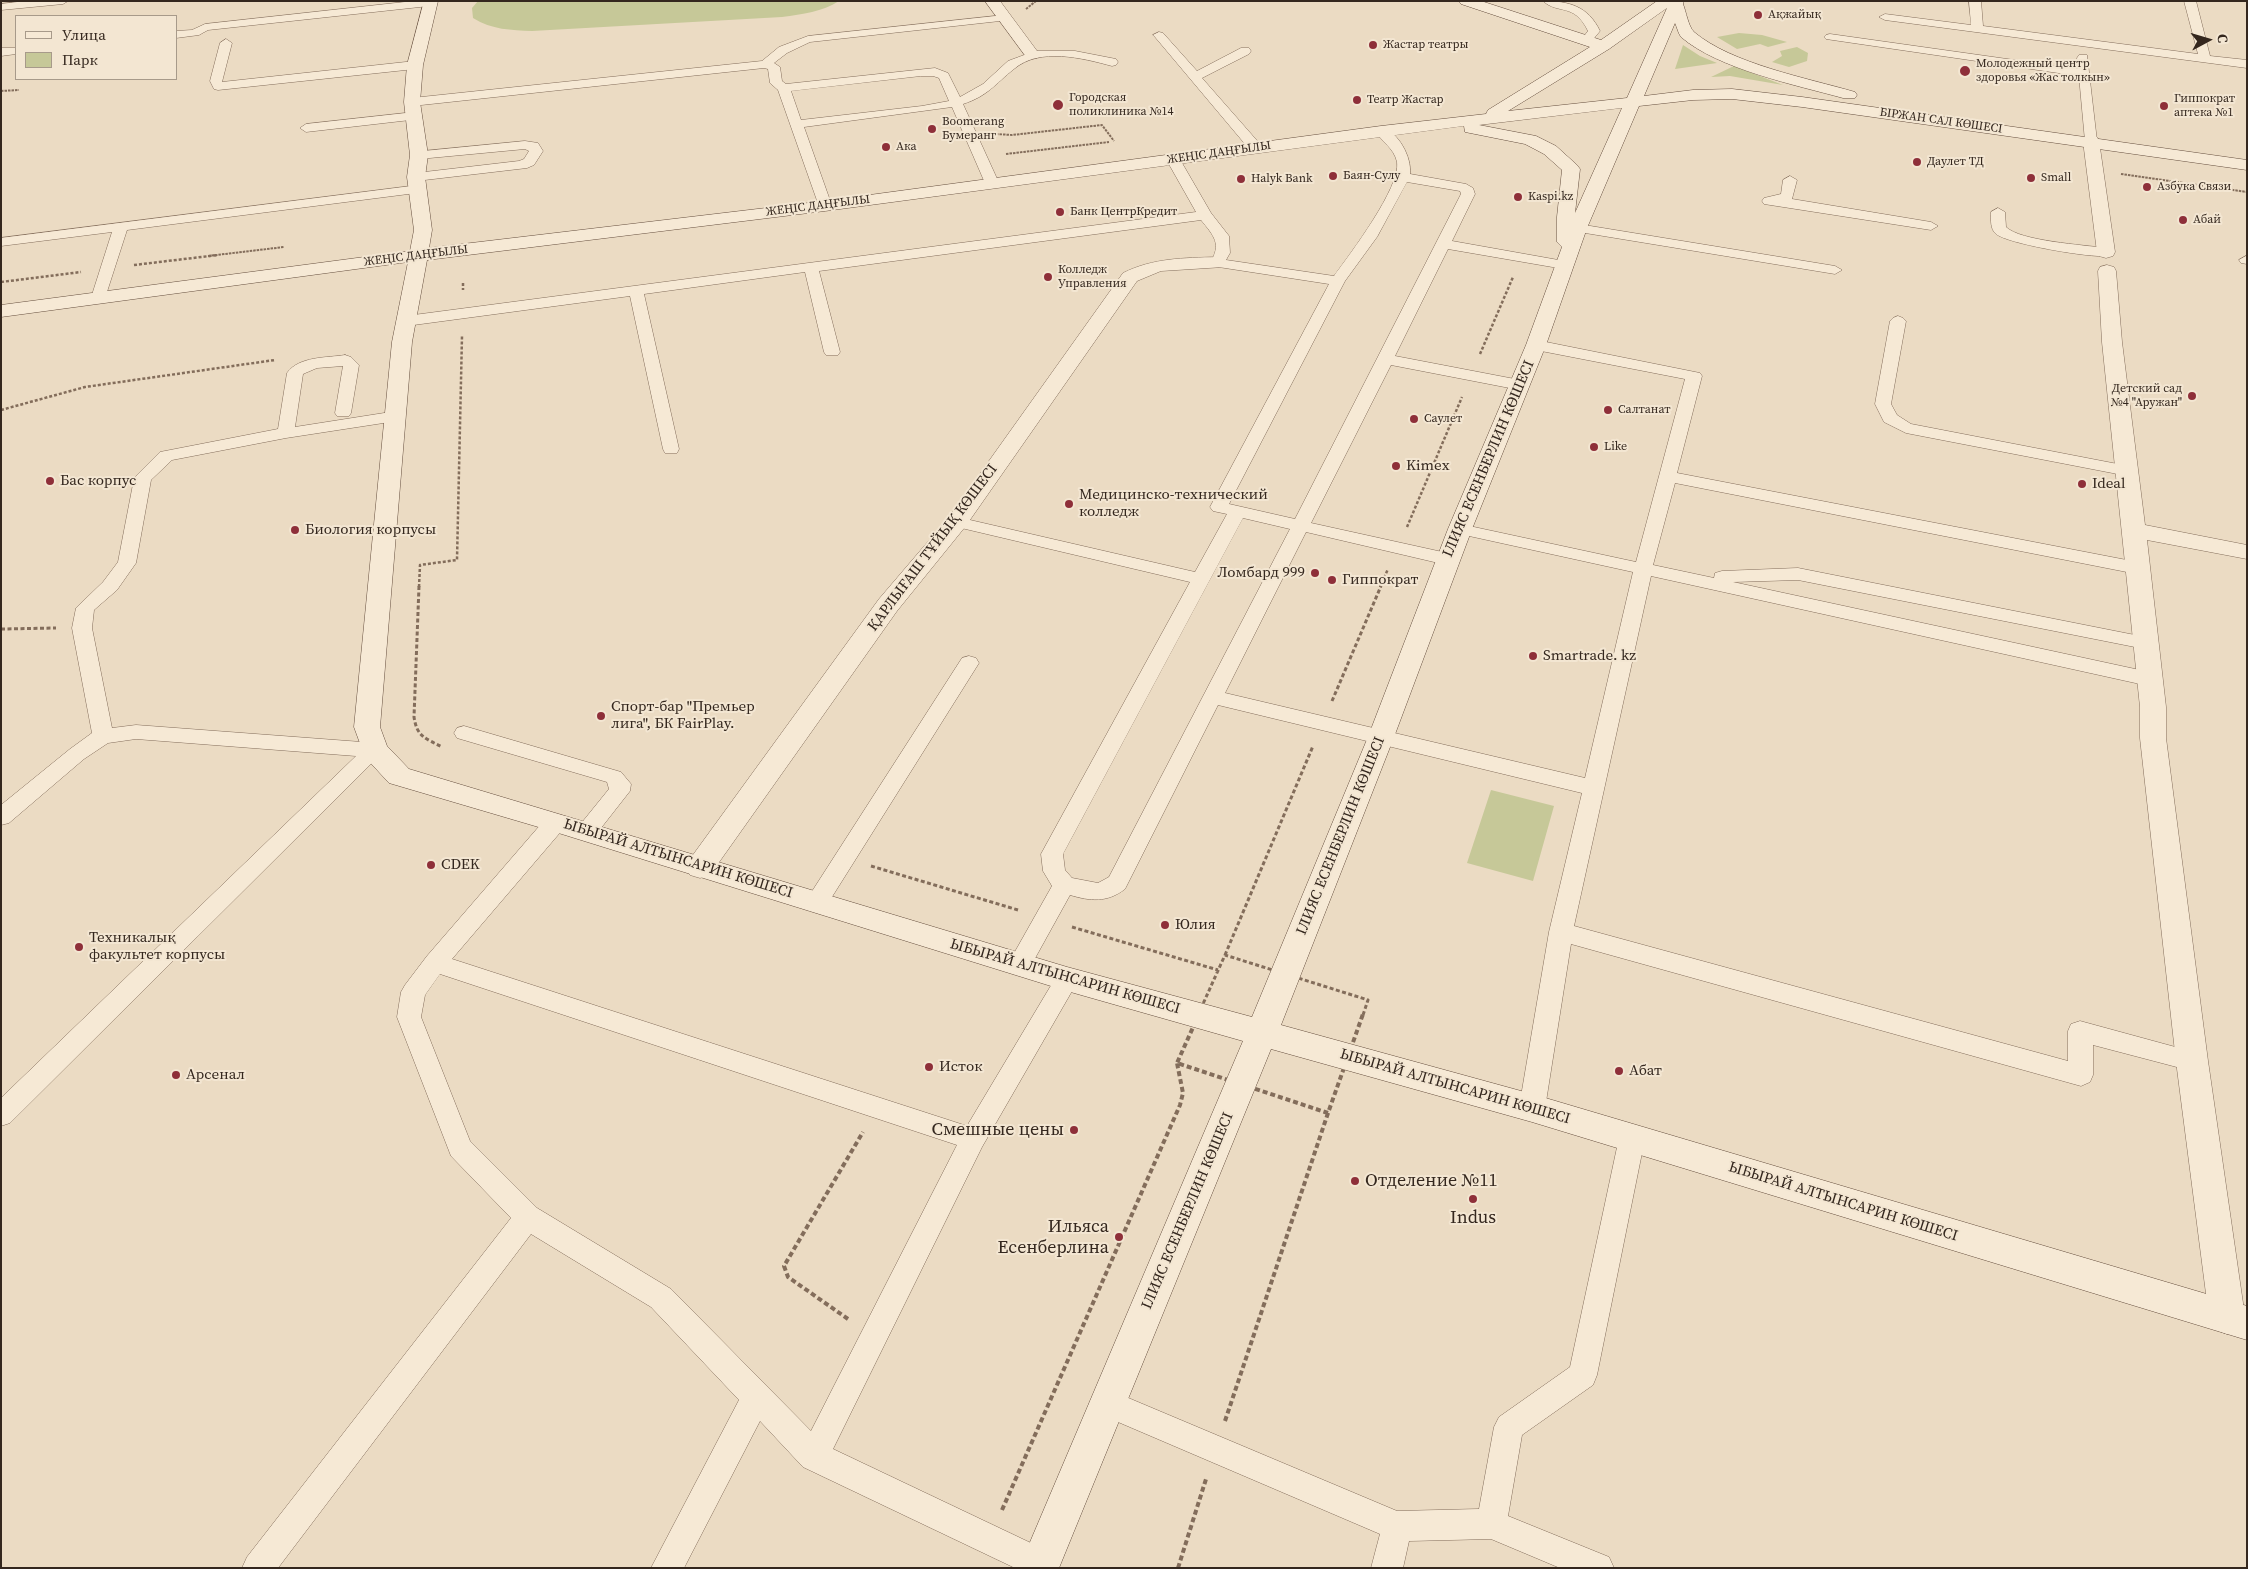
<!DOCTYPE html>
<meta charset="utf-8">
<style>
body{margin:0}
#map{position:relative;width:2248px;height:1569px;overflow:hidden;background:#ebdbc3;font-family:"Source Serif 4",serif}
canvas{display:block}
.frame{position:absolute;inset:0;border:2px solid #34271e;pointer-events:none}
.legend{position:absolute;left:15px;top:15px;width:162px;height:65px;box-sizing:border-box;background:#f3e6d2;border:1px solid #a79a8a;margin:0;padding:6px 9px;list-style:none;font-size:15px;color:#34271e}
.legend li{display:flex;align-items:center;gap:10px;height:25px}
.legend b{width:25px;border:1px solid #a79a8a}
.north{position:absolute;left:2183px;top:15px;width:50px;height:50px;-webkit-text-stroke:4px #f3e6d2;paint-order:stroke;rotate:84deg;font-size:14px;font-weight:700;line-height:20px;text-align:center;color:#34271e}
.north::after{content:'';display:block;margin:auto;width:18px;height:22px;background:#34271e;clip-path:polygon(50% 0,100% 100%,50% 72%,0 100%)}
</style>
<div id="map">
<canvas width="2248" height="1569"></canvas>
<div class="frame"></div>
<ul class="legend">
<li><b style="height:6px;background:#f6e9d5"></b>Улица</li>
<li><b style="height:14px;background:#c6c898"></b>Парк</li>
</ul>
<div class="north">С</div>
</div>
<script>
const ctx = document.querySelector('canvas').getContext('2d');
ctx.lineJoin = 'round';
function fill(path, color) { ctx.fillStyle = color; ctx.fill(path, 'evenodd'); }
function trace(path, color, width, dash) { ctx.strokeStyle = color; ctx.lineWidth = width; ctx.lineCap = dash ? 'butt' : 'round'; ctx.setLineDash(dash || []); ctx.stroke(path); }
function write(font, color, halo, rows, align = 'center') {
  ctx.font = font + ' "Source Serif 4",serif'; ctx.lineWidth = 4; ctx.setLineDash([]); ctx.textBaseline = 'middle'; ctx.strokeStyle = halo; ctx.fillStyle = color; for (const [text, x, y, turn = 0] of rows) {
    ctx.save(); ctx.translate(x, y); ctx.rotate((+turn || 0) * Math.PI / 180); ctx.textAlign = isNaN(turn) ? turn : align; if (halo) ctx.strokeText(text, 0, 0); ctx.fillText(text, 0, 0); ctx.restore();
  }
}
const green = new Path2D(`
 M478 1H839C822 12 803 14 782 17L532 31C511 30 492 30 473 18L472 8Z
 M1739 33 1762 35 1787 42 1768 47 1760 44 1737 49 1717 37Z
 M1683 45 1700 56 1717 63 1675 69Z
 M1797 47 1808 53 1807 61 1789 67 1772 62 1782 56 1780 51Z
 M1734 66 1783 85 1730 76 1711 77Z
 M1491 790 1554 806 1533 881 1467 863Z`);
const pathFar3 = new Path2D(`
 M1026 9 1036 1
 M1 91 19 90
 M996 134 1012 135 1102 125 1114 141
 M1006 154 1109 142
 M2121 174 2247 192
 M208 256 284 247`);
const pathFar2 = new Path2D(`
 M134 265 218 255
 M1 282 81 272
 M463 283V290
 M1480 354 1513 277
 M1 410 85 387 275 360
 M1407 527 1462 397
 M419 587 420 565 457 560 462 336
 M1380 587 1388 569`);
const pathFar1 = new Path2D(`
 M419 586 414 717C417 737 425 738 442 747
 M1 629 56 628
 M1332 701 1381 586
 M871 866 1018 910
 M1072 927 1218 970
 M1225 955 1313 746
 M1198 1015 1225 955 1368 1000 1363 1015`);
const path = new Path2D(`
 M1199 1014 1177 1063 1328 1113 1363 1014
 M848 1319 788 1277 784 1266 863 1132
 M1225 1421 1328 1113
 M1002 1510 1180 1105 1183 1093 1177 1063
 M1178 1568 1206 1479`);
const lane = new Path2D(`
 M26 1H68L63 4 1 10V4Z
 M414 1H433L435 3 429 6 208 30 199 35 176 38V31L192 30 205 24Z
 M1543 1C1569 1 1588 6 1600 31L1591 42H1583L1581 40 1588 31C1574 2 1558 15 1543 1Z
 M1969 1H1981L1983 26 2198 54 2184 1H2196L2210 56 2247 60V68L1885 20 1879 17 1885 14 1971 25Z
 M1005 15 1011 18 1009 20 810 42 787 53 774 63 780 67 782 81 786 84 935 68 948 73 960 97 983 84 1008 61 1035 51H1075L1116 59 1118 62 1116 65 1112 66C1082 58 1040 47 1014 69 995 84 988 96 963 104L999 183 992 187 985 183 952 107 804 127 832 206 825 210 820 209 778 90 770 83 768 69 764 68 412 106 406 102 412 98 762 61 779 47 808 36ZM921 76H933L939 78 949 101 922 106 801 120 791 91Z
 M1159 32 1163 33 1197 71 1241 48H1249L1251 51 1249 54 1202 78 1260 144 1262 147 1260 150H1250L1155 37 1153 35Z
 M1830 34 2078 69 2077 58 2079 55H2087L2097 141 2091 145 2085 141 2079 76 1826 39 1824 37 1826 35Z
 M226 39 232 43 222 82 415 61 421 65 415 69 218 90 214 89 210 81 220 43Z
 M1 48H16V54L1 56Z
 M415 112 419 113 421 116 419 119 306 132 300 128 306 124Z
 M1381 127C1398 131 1412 157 1410 174L1466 184 1473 188 1475 194 1452 241 1564 261 1571 265 1564 269 1448 249 1395 356 1520 380 1526 382 1528 385 1526 388 1520 390 1391 365 1311 523 1447 553 1453 555 1456 559 1453 563 1447 565 1306 532 1225 693 1585 778 1633 572 1460 534 1454 533 1451 529 1454 525 1460 524 1636 562 1685 379 1536 350 1530 348 1528 345 1530 342 1536 340 1700 373 1702 376 1677 473 2137 562 2144 564 2146 568 2144 572 2137 574 1675 483 1653 565 1714 578 1715 573 1722 571 1798 568 2145 637 2152 638 2155 643 2152 648 2145 649 1798 580 1733 582 2149 672 2156 674 2159 679 2156 684 2149 686 1651 576 1574 926 2068 1061V1031L2071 1024 2080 1021 2201 1054 2204 1061 2201 1068 2192 1071 2093 1045V1075L2090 1082 2081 1086 1571 944 1545 1108 1541 1116 1532 1119 1523 1116 1519 1108 1549 932 1582 793 1218 705 1125 889C1107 903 1090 901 1070 895L1028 971 1020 973 1012 971 1008 964 1052 886 1043 871 1041 854 1190 582 957 527 951 526 948 522 951 518 957 517 1195 572 1227 514 1213 511 1210 507 1329 284 1212 266 1210 263C1222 244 1214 236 1201 220L819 271 840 352 838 355H826L824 352 805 272 644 294 679 449 677 453H665L663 449 630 296 406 326 401 324 398 321 401 318 406 316 1196 212 1166 159 1173 155 1178 156 1211 213 1229 236 1230 253 1226 260 1334 276C1350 254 1401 187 1397 162 1394 148 1382 142 1375 131ZM1407 182 1460 191 1461 194 1295 519 1229 504 1345 281 1377 237ZM1243 518 1290 529 1109 877 1098 883 1072 878 1065 870 1063 854Z
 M525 141 538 143 543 151 534 165 527 168 416 181 409 177 416 173 519 161 524 159 529 151 525 149 419 159 412 155 414 152Z
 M1790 176 1797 180 1792 199 1931 222 1938 226 1931 230 1764 204 1762 201 1764 198 1781 194 1783 180Z
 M419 185 424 186 426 189 424 192 127 230 105 298 103 301H93L91 298 112 232 1 246V238Z
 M1998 208 2005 212 2006 227C2020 241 2084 245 2106 248L2113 252C2111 255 2112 256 2107 256 2091 258 2008 244 1996 234 1990 229 1991 220 1991 212Z
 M1578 224 1835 266 1842 270 1835 274 1573 231 1571 228 1573 225Z
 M2246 256 2247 264 2241 263 2239 260Z
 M1898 316 1903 318 1906 321 1891 404 1897 415 1911 424 2128 466 2134 467 2137 471 2134 475 2128 476 1906 433 1884 422 1875 404 1890 321 1893 318Z
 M345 355 351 357 359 365 351 413 349 416H337L335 413 343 366 317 368 303 374 295 427 397 411 403 412 405 416 403 420 286 438 172 460 151 480 136 563 117 590 94 610 92 628 112 728 136 725 375 743 382 745 385 750 10 1123 1 1126V1098L356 756 136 739 108 743 84 759 9 823 1 825V805L70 749 92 733 72 628 76 608 103 582 118 562 134 479 137 475 160 452 278 429 287 373C299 356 327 358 345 355Z
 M969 656 976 658 979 663 825 908 817 911 809 908 806 902 809 896 962 658Z
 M464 726 621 772 631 784 630 791 594 837 586 839 578 837 575 831 609 789 607 782 457 738 454 733 457 728Z
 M556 814 564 816 567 822 564 828 452 959 967 1126 1059 972 1067 969 1075 972 1079 979 982 1147 833 1449 1052 1553 1057 1564 1055 1568H1015L803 1467 760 1421 684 1568H651L739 1400 651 1307 531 1234 278 1568H242L247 1557 511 1218 451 1156 397 1017 401 992 405 985 427 956 548 816ZM440 974 957 1145 811 1431 671 1289 537 1208 470 1141 421 1017 425 995Z
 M1632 1127 1641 1130 1645 1138 1597 1375 1593 1385 1522 1435 1508 1516 1609 1557 1614 1568H1560L1491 1539 1409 1541 1403 1568H1371L1380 1534 1097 1413 1092 1403 1097 1393 1107 1389 1397 1511 1479 1509 1494 1427 1499 1417 1570 1367 1619 1138 1623 1130Z`);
const street = new Path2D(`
 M985 1H1000L1040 55 1037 58H1027Z
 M2091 136 2097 137 2099 141 2115 252 2113 256 2106 258 2099 256 2097 252 2083 141 2085 137Z
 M1217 257 1224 259 1226 263 1224 267 1161 271 1137 281 965 527 897 611 710 875 700 878 690 875 686 867 690 859 879 599 949 517 1123 273C1153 258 1184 258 1217 257Z
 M2107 265 2114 267 2116 271 2122 342 2145 525 2247 545V559L2147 540 2166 707V738L2208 1061 2245 1317 2240 1329 2227 1334 2214 1329 2209 1317 2176 1061 2140 738V707L2102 342 2098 271 2100 267Z`);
const secondary = new Path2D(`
 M424 1H438L423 65 420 102 428 155 425 177 432 230 429 248 825 201 1381 126 1486 114 1488 110 1590 47 1461 4 1459 1H1481L1601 40 1657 1H1684L1683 4C1686 11 1688 26 1694 32 1732 64 1807 78 1855 92L1857 95 1855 98H1843C1796 85 1718 69 1681 37 1678 33 1677 27 1675 23L1644 96 1693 90 1732 89 1802 97 2247 160V170L1802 107 1732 99 1693 100 1639 106 1587 228 1546 345 1472 529 1394 737 1281 1025 1532 1094 2247 1306V1340L1532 1122 1271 1049 1059 1568H1019L1243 1041 1067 991 552 831 389 783 365 757 354 727 392 342 408 262 1 317V305L410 251 414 230 407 177 410 155 404 102 407 65ZM1667 8 1627 98 1508 111 1609 49ZM1622 108 1575 213 1580 169 1577 165 1556 146 1536 136 1479 125ZM1464 126 1465 132 1525 144 1544 154 1562 170 1557 217V242L1562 247 1526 345 1448 529 1368 737 1252 1017 1067 967 409 769 387 746 380 727 412 342 427 260 825 211Z`);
const markers = [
 [1758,15,5,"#8e2f39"],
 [1373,45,5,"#8e2f39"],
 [1965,71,6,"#8e2f39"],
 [1357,100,5,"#8e2f39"],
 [1058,105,6,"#8e2f39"],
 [2164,106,5,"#8e2f39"],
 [932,129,5,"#8e2f39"],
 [886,147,5,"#8e2f39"],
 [1917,162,5,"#8e2f39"],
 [1333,176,5,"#8e2f39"],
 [2031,178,5,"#8e2f39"],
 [1241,179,5,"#8e2f39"],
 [2147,187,5,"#8e2f39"],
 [1518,197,5,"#8e2f39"],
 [1060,212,5,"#8e2f39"],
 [2183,220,5,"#8e2f39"],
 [1048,277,5,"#8e2f39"],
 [2192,396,5,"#8e2f39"],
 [1608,410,5,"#8e2f39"],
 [1414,419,5,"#8e2f39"],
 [1594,447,5,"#8e2f39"],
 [1396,466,5,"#8e2f39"],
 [50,481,5,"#8e2f39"],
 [2082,484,5,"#8e2f39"],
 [1069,504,5,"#8e2f39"],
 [295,530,5,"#8e2f39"],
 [1315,573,5,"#8e2f39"],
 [1332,580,5,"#8e2f39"],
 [1533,656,5,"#8e2f39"],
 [601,716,5,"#8e2f39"],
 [431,865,5,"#8e2f39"],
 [1165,925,5,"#8e2f39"],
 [79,947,5,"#8e2f39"],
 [929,1067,5,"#8e2f39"],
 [1619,1071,5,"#8e2f39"],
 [176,1075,5,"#8e2f39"],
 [1074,1130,5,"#8e2f39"],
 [1355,1181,5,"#8e2f39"],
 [1473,1199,5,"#8e2f39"],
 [1119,1237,5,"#8e2f39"]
];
const farPoinames = [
 ["Ақжайық",1768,15],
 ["Жастар театры",1383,45],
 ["Молодежный центр",1976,64],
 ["здоровья «Жас толкын»",1976,78],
 ["Городская",1069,98],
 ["поликлиника №14",1069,112],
 ["Гиппократ",2174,99],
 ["аптека №1",2174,113],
 ["Театр Жастар",1367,100],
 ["Boomerang",942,122],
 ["Бумеранг",942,136],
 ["Ака",896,147],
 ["Даулет ТД",1927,162],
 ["Баян-Сулу",1343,176],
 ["Small",2041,178],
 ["Halyk Bank",1251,179],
 ["Азбука Связи",2157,187],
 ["Kaspi.kz",1528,197],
 ["Банк ЦентрКредит",1070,212],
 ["Абай",2193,220],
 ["Колледж",1058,270],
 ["Управления",1058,284],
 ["Детский сад",2182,389,"right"],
 ["№4 \"Аружан\"",2182,403,"right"],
 ["Салтанат",1618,410],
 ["Саулет",1424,419],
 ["Like",1604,447]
];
const farStreetnames = [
 ["БІРЖАН САЛ КӨШЕСІ",1941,121,8],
 ["ЖЕҢІС ДАҢҒЫЛЫ",1219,153,-8],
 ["ЖЕҢІС ДАҢҒЫЛЫ",818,206,-7],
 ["ЖЕҢІС ДАҢҒЫЛЫ",416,256,-7]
];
const streetNames = [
 ["ІЛИЯС ЕСЕНБЕРЛИН КӨШЕСІ",1489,459,-67],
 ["ҚАРЛЫҒАШ ТҰЙЫҚ КӨШЕСІ",933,548,-53],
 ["ІЛИЯС ЕСЕНБЕРЛИН КӨШЕСІ",1341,836,-68],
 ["ЫБЫРАЙ АЛТЫНСАРИН КӨШЕСІ",678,859,17],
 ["ЫБЫРАЙ АЛТЫНСАРИН КӨШЕСІ",1065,977,16],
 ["ЫБЫРАЙ АЛТЫНСАРИН КӨШЕСІ",1455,1087,16],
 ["ЫБЫРАЙ АЛТЫНСАРИН КӨШЕСІ",1843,1202,17],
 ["ІЛИЯС ЕСЕНБЕРЛИН КӨШЕСІ",1188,1211,-67]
];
const poiNames = [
 ["Kimex",1406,466],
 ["Бас корпус",60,481],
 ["Ideal",2092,484],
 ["Медицинско-технический",1079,495],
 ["колледж",1079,512],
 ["Биология корпусы",305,530],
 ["Ломбард 999",1305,573,"right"],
 ["Гиппократ",1342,580],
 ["Smartrade. kz",1543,656],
 ["Спорт-бар \"Премьер",611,707],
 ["лига\", БК FairPlay.",611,724],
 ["CDEK",441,865],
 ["Юлия",1175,925],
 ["Техникалық",89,938],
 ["факультет корпусы",89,955],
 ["Исток",939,1067],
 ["Абат",1629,1071],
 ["Арсенал",186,1075]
];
const nearPoinames = [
 ["Смешные цены",1064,1130],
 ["Отделение №11",1365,1181,"left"],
 ["Indus",1473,1218,"center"],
 ["Ильяса",1109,1227],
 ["Есенберлина",1109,1248]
];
fill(green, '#c6c898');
trace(lane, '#836d5b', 1);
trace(street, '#836d5b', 1);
trace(secondary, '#654e3e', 1);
trace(pathFar3, '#836d5b', 2, [2.5, 1]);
trace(pathFar2, '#836d5b', 2.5, [3, 2]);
trace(pathFar1, '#836d5b', 3, [4, 2.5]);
trace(path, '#836d5b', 4, [5, 3]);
fill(lane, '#f6e9d5');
fill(street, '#f6e9d5');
fill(secondary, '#f6e9d5');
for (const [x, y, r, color] of markers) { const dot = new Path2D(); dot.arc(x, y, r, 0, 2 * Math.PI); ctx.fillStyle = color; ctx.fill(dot); trace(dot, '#f3e6d2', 2); }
write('12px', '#34271e', '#f3e6d2', farPoinames, 'left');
write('12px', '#34271e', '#f3e6d2', farStreetnames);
write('15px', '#34271e', '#f3e6d2', streetNames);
write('15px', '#34271e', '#f3e6d2', poiNames, 'left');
write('18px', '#34271e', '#f3e6d2', nearPoinames, 'right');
</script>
